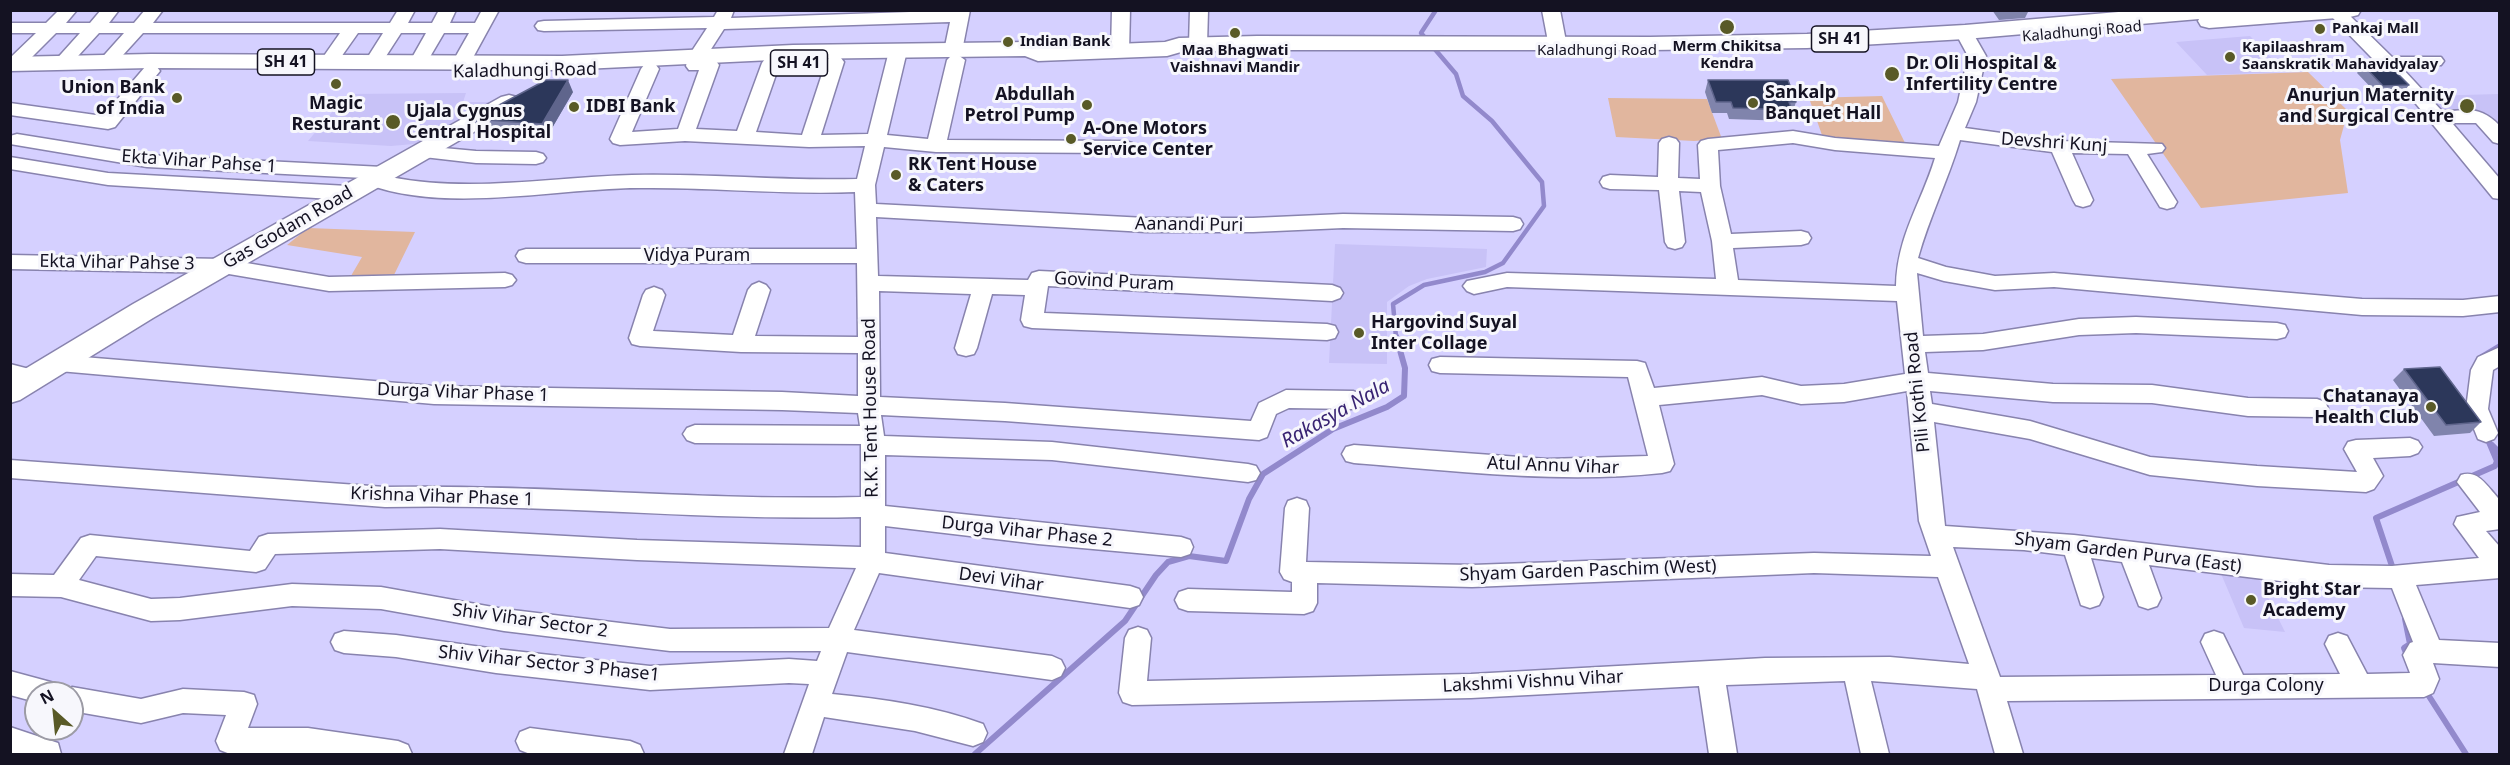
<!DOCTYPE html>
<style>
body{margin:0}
#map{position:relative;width:2510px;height:765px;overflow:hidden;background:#d5d0ff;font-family:"Noto Sans",sans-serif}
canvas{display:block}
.frame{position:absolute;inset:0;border:12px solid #141222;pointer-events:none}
.north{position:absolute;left:24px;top:681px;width:60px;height:60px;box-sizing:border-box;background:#f7f7fc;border:2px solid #9c9ba5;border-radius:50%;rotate:333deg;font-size:16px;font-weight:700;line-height:24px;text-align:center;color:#141222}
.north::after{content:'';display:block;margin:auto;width:21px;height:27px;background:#595a27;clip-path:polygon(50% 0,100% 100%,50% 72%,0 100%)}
</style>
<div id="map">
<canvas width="2510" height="765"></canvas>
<div class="frame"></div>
<div class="north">N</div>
</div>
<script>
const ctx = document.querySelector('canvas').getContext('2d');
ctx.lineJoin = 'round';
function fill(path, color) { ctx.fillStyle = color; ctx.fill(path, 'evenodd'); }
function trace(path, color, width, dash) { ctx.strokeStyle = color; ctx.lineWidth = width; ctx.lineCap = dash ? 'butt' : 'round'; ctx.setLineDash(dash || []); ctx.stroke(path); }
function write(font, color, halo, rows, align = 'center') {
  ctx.font = font + ' "Noto Sans",sans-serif'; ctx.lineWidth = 6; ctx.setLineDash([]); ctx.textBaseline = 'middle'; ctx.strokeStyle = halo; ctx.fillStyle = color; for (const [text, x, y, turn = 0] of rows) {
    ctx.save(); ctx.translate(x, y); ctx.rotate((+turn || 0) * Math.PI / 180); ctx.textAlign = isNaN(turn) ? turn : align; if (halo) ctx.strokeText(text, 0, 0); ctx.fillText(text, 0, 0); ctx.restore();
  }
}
const built = new Path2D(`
 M2250 36 2285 72 2207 75 2176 42Z
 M466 93 463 102H499L425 143 391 146 308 141 347 94Z
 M2499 94V133L2486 116 2444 115 2427 96Z
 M1335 244 1487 249 1486 267 1427 279 1409 286 1387 302V364L1329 363Z
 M2219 569 2256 573 2285 632 2244 628Z`);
const green = new Path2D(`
 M2308 72 2348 111 2340 140 2348 193 2201 208 2111 79Z
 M1882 96 1906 145 1823 138 1809 98Z
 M1608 98 1707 99 1722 139 1694 141 1616 137Z
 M308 228 415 232 393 277 348 281 362 257 287 245Z`);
const streamFar1 = new Path2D(`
 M1396 337 1393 304 1424 285 1485 272 1503 263 1544 206 1542 182 1492 121 1463 96 1456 74 1421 33 1436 10`);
const stream = new Path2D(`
 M2480 358 2500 346
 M2492 445 2500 453
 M2394 572 2376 518 2495 466 2497 461 2489 442
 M2405 619 2410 644 2404 648 2408 657
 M2425 690 2466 754
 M975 754 1125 621 1156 575 1168 562 1189 556 1226 561 1249 499 1263 474 1333 429 1387 407 1404 396 1405 368 1396 336`);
const minor = new Path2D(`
 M59 10H77L66 23H90L101 10H119L109 23H134L145 10H163L153 23H390L398 10H415L408 23H432L439 10H456L450 23H475L482 10H499L470 63 467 67H455L452 63 469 33H444L424 67H412L409 63 426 33H401L379 67H367L364 63 383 33H358L334 67H322L319 63 340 33H143L113 66H101L98 62 124 33H99L68 67H56L53 63 80 33H56L21 68H10V58L36 33H10V23H46Z
 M718 10H734L731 18 970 10 962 51 958 55 965 60 947 140 1125 141 1132 143 1135 147 1132 151 1125 153 936 152 884 147 875 185 876 204 1146 218H1253L1343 214 1513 217 1520 219 1523 224 1520 229 1513 231 1343 228 1253 232H1146L876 217 878 276 1028 280 1032 273 1039 271 1332 285 1340 288 1343 293 1340 298 1332 301 1048 286 1044 313 1327 324 1335 326 1338 332 1335 338 1327 340 1032 328 1024 326 1021 320 1025 295 992 294 977 348 974 354 966 356 958 354 955 348 971 294 879 291 880 397 1005 403 1251 421 1259 403 1286 390 1353 391 1361 394 1364 400 1361 406 1353 409 1289 408 1276 414 1267 437 1259 440 1005 421 881 415 884 436 1052 442 1248 464 1256 466 1260 473 1256 480 1248 482 1052 460 885 455V506L1181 537 1190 540 1193 547 1190 554 1181 557 1038 544 885 526V553L1130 586 1139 589 1143 597 1139 605 1130 608 879 573 854 630 1052 656 1061 660 1065 668 1061 676 1052 680 847 652 832 694C883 699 935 706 983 724L987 733 983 742 973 746 915 731 824 717 812 754H784L809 684 789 683 650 690 496 673 396 657 344 653 335 650 331 642 335 634 344 631 396 635 496 649 650 666 789 659 817 661 821 651H670L504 631 381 609 292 606 180 620 151 621 61 597 10 596V574L54 575 81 538 90 535 250 551 259 537 268 534 440 529 637 540 861 547V517C702 521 544 503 385 507L10 478V460L385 487C544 484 702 501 861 497V444L695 443 687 440 683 434 687 428 695 425 860 426 858 413 782 410 434 404 59 371 51 369 48 363 51 357 59 355 434 386 782 392 858 396V353L741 352 640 346 632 344 629 338 643 295 646 290 654 287 662 290 665 295 653 331 733 335 748 290 752 285 759 282 766 285 770 290 755 336 858 337 857 263H526L519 261 516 256 519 251 526 249H857L855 192C783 195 712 187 640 188 556 188 447 214 367 184L364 178 147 167 10 144V136L17 134 147 155 383 167 390 168 393 173 390 177C470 193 552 177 632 175 707 173 782 181 857 179L865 146 809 147 685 141 620 145 613 143 610 139 641 69 644 65H656L659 69 632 132 678 129 699 70H689L686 66 688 57 707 28 544 31 538 30 535 26 538 22 544 21 714 17ZM950 22 944 51 951 56 947 60 928 139 887 135 907 51 904 47H892L889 51 868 134 821 135 844 62 841 58H829L826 62 802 135 756 132 780 63 777 59H765L762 63 737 131 696 129 719 65 716 61H705L706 57 724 29ZM440 549 637 560 856 568 829 628 670 629 504 609 381 587 292 584 180 598 151 599 79 580 96 556 256 572 265 569 275 554Z
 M1112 10H1130L1129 52 1126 56H1114L1111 52Z
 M1190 10H1208L1207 45 1204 49H1192L1189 45Z
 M1542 10H1560L1568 52 1565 56H1553L1550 52Z
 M2344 10 2392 57H2441L2444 61 2441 65 2402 68 2442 111C2469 111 2480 105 2500 126V144L2493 142 2476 123H2452L2500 179V199L2493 198 2412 99 2326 11Z
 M1964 27 1970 28 1986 56 1976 102 1965 128 2059 141 2162 144 2165 148 2162 152 2147 154 2177 202 2174 207 2167 209 2160 207 2128 154 2072 153 2093 200 2090 205 2083 207 2076 205 2073 200 2052 152 1960 140C1948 180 1929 218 1918 258L1946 267 1995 276 2054 273 2362 299 2463 300 2500 296V312L2463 316 2362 315 2054 287 1995 290 1944 281 1917 273 1923 336 1983 334 2079 319 2136 317 2277 323 2285 325 2288 331 2285 337 2277 339 2136 333 2079 335 1983 350 1925 352 1928 373 2053 384 2152 385 2248 398 2317 399 2325 402 2328 408 2325 414 2317 417 2248 416 2152 403 2053 402 1930 391 1932 404 2030 421 2150 457 2257 466 2357 472 2344 449 2348 442 2356 440 2410 438 2418 441 2422 447 2418 453 2410 456 2373 458 2383 476 2374 489 2366 492 2257 486 2150 475 2030 439 1934 422 1945 526 2074 535 2329 565 2392 566 2479 558 2454 524 2457 517 2480 512 2457 482 2461 475C2479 469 2488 488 2500 500V529L2486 531 2500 547V578L2416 585 2439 640 2500 643V667L2433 663 2439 679 2433 693 2424 697 2007 701 2023 754H1995L1977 689 1871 681 1889 754H1861L1845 681 1726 685 1737 754H1709L1699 686 1471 698 1132 705 1123 702 1119 693 1125 638 1129 630 1138 627 1147 630 1151 638 1147 681 1471 674 1765 658 1890 657 1969 664 1938 577 1814 573 1472 587 1317 583V603L1313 611 1304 614 1188 611 1179 608 1175 600 1179 592 1188 589 1292 592V582L1284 579 1280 572 1285 508 1288 501 1297 498 1306 501 1309 508 1306 562 1472 565 1814 553 1931 556 1919 521 1907 391 1844 402 1801 404 1762 395 1659 405 1674 464 1670 471 1662 473C1559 484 1457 471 1354 463L1346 461 1342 454 1346 447 1354 445 1547 459 1648 456 1628 377 1440 373 1432 371 1429 365 1432 359 1440 357 1637 361 1645 363 1654 388 1762 377 1801 386 1844 384 1905 374 1897 301 1507 287 1474 294 1467 291 1463 286 1467 281 1507 273 1716 279 1712 241 1701 192 1679 191 1685 242 1682 247 1675 249 1668 247 1665 242 1659 190 1610 189 1603 187 1600 182 1603 177 1610 175 1658 177 1659 143 1662 139 1669 137 1676 139 1679 143 1678 178 1700 179 1698 145 1701 141 1708 139 1793 131 1835 138 1939 146 1958 102 1968 56 1955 32 1958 28ZM1793 143 1835 150 1935 158C1921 204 1897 236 1896 286L1738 280 1733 248 1801 245 1808 243 1811 238 1808 233 1801 231 1731 234 1720 186 1718 150ZM1953 547 2024 550 2065 555 2081 605 2090 608 2099 605 2103 597 2091 558 2122 562 2139 606 2148 609 2157 606 2161 598 2149 565 2329 587 2392 588 2413 642 2410 643 2403 655 2410 673 2367 674 2347 636 2338 633 2329 636 2325 644 2340 674 2243 675 2223 634 2214 631 2205 634 2201 642 2216 675 2000 677Z
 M151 65 157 67 160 71 115 127 108 129 10 115V103L103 116 145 67Z
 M422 146 476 151 536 152 543 154 546 158 543 162 536 164 476 163 415 156 412 152 415 148Z
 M10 157 108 173 348 186 355 188 358 193 355 198 348 200 108 185 10 169Z
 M10 255 223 259 329 277 505 273 512 275 516 280 512 285 505 287 329 291 223 273 10 269Z
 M2500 347V366L2493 370 2488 409 2498 433 2494 439 2486 442 2478 439 2466 409 2471 370 2478 357Z
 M10 364 41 372 44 378 41 384 33 386 10 381Z
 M10 671 58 684 62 692 72 687 141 699 183 689 244 692 254 695 257 704 248 728H308L398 741 408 745 412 754H230L220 750 216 741 226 715 183 713 141 723 72 711V693H36V702L10 695Z
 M10 727 58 743 61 754 10 753Z
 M530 728 630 741 640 745 644 754H530L520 750 516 741 520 732Z`);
const major = new Path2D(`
 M2142 10H2361L2358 15 2350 17 2209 28 2201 26 2198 21 2199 19 1965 39 1807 48 1650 50H1257L1181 52 1167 56 1038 61 1025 56 793 59 562 70 151 68 10 71V57L151 54 562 56 793 45 1030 42 1043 47 1165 42 1179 38 1257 36 1650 37 1807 34 1965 25Z
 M509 95 517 97 521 102 517 107 153 318 20 400 10 403V378L133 304 501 97Z`);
const wall = new Path2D(`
 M1992 10H2029L2025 18 1999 20Z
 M2363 65 2409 85 2403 93 2377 94 2357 73Z
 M1708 80 1796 102 1792 114H1790L1787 121 1729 119 1727 113H1712L1705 92Z
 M573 92 548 135 479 131 473 119Z
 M2404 369 2481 422 2470 433 2434 436 2393 380Z`);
const shadedWall = new Path2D(`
 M568 80 573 92 548 135 542 124Z`);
const building = new Path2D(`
 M2388 64 2409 85 2383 86 2363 65Z
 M546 80H568L542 124 473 119Z
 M1708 80H1788L1796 102H1789L1792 110 1733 108 1731 102H1716Z
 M2440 367 2481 422 2446 425 2404 369Z`);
const markers = [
 [1727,27,8,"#595a27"],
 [2320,29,6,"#595a27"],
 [1235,33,6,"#595a27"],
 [1008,42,6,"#595a27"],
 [2230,57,6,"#595a27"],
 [1892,74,8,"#595a27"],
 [336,84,6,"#595a27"],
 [177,98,6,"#595a27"],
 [1753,103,6,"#595a27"],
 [1087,105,6,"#595a27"],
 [2467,106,8,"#595a27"],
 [574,107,6,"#595a27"],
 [393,122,8,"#595a27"],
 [1071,139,6,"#595a27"],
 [896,175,6,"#595a27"],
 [1359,333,6,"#595a27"],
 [2431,407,6,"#595a27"],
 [2251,600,6,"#595a27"]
];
const farPoinames = [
 ["Pankaj Mall",2332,29],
 ["Indian Bank",1020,42],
 ["Merm Chikitsa",1727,47,"center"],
 ["Kendra",1727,64,"center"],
 ["Kapilaashram",2242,48],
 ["Saanskratik Mahavidyalay",2242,65],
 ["Maa Bhagwati",1235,51,"center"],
 ["Vaishnavi Mandir",1235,68,"center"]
];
const farStreetnames = [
 ["Kaladhungi Road",2082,32,-5],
 ["Kaladhungi Road",1597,51]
];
const shields = [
 [1840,39,57],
 [286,62,57],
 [799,63,57]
];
const shieldNames = [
 ["SH 41",1840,39],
 ["SH 41",286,62],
 ["SH 41",799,63]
];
const poiNames = [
 ["Dr. Oli Hospital &",1906,64],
 ["Infertility Centre",1906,85],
 ["Union Bank",165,88,"right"],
 ["of India",165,109,"right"],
 ["Sankalp",1765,93],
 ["Banquet Hall",1765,114],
 ["Abdullah",1075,95,"right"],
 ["Petrol Pump",1075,116,"right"],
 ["Anurjun Maternity",2454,96,"right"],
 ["and Surgical Centre",2454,117,"right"],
 ["Magic",336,104,"center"],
 ["Resturant",336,125,"center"],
 ["IDBI Bank",586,107],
 ["Ujala Cygnus",406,112],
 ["Central Hospital",406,133],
 ["A-One Motors",1083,129],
 ["Service Center",1083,150],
 ["RK Tent House",908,165],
 ["& Caters",908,186],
 ["Hargovind Suyal",1371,323],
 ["Inter Collage",1371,344],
 ["Chatanaya",2419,397,"right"],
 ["Health Club",2419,418,"right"],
 ["Bright Star",2263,590],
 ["Academy",2263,611]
];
const streetNames = [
 ["Kaladhungi Road",525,71,-1],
 ["Devshri Kunj",2054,143,4],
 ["Ekta Vihar Pahse 1",199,162,4],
 ["Aanandi Puri",1189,225,1],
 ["Gas Godam Road",288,228,-30],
 ["Vidya Puram",697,256],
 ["Ekta Vihar Pahse 3",117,263,1],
 ["Govind Puram",1114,282,3],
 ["Pili Kothi Road",1918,392,-96],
 ["Durga Vihar Phase 1",463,393,2],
 ["R.K. Tent House Road",871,408,-91],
 ["Atul Annu Vihar",1553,466,2],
 ["Krishna Vihar Phase 1",442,497,2],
 ["Durga Vihar Phase 2",1027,532,6],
 ["Shyam Garden Purva (East)",2128,553,7],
 ["Shyam Garden Paschim (West)",1588,571,-2],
 ["Devi Vihar",1001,580,8],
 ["Shiv Vihar Sector 2",530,621,8],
 ["Shiv Vihar Sector 3 Phase1",549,664,6],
 ["Lakshmi Vishnu Vihar",1533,682,-3],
 ["Durga Colony",2266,686]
];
const waterNames = [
 ["Rakasya Nala",1336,414,-29]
];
fill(built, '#c8c2f7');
fill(green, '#e1b69e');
trace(streamFar1, '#9289cc', 4.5);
trace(stream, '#9289cc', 6);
trace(minor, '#8883ae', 3);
trace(major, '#8883ae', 3);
fill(minor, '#fff');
fill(major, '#fff');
fill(wall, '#8084ac');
fill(shadedWall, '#5f658c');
fill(building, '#2c375a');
trace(building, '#5f658c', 1.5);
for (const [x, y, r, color] of markers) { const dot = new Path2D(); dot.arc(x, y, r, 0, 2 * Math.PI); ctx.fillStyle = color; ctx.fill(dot); trace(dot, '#f7f7fc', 2); }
write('bold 15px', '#141222', '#f7f7fc', farPoinames, 'left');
write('15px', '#141222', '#f7f7fc', farStreetnames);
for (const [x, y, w] of shields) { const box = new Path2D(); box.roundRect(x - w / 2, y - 13, w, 26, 4.5); ctx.fillStyle = '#f7f7fc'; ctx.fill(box); trace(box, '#141222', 1.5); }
write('bold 16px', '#141222', null, shieldNames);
write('bold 18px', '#141222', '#f7f7fc', poiNames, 'left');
write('18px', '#141222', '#f7f7fc', streetNames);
write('italic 20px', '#382372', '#f7f7fc', waterNames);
</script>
